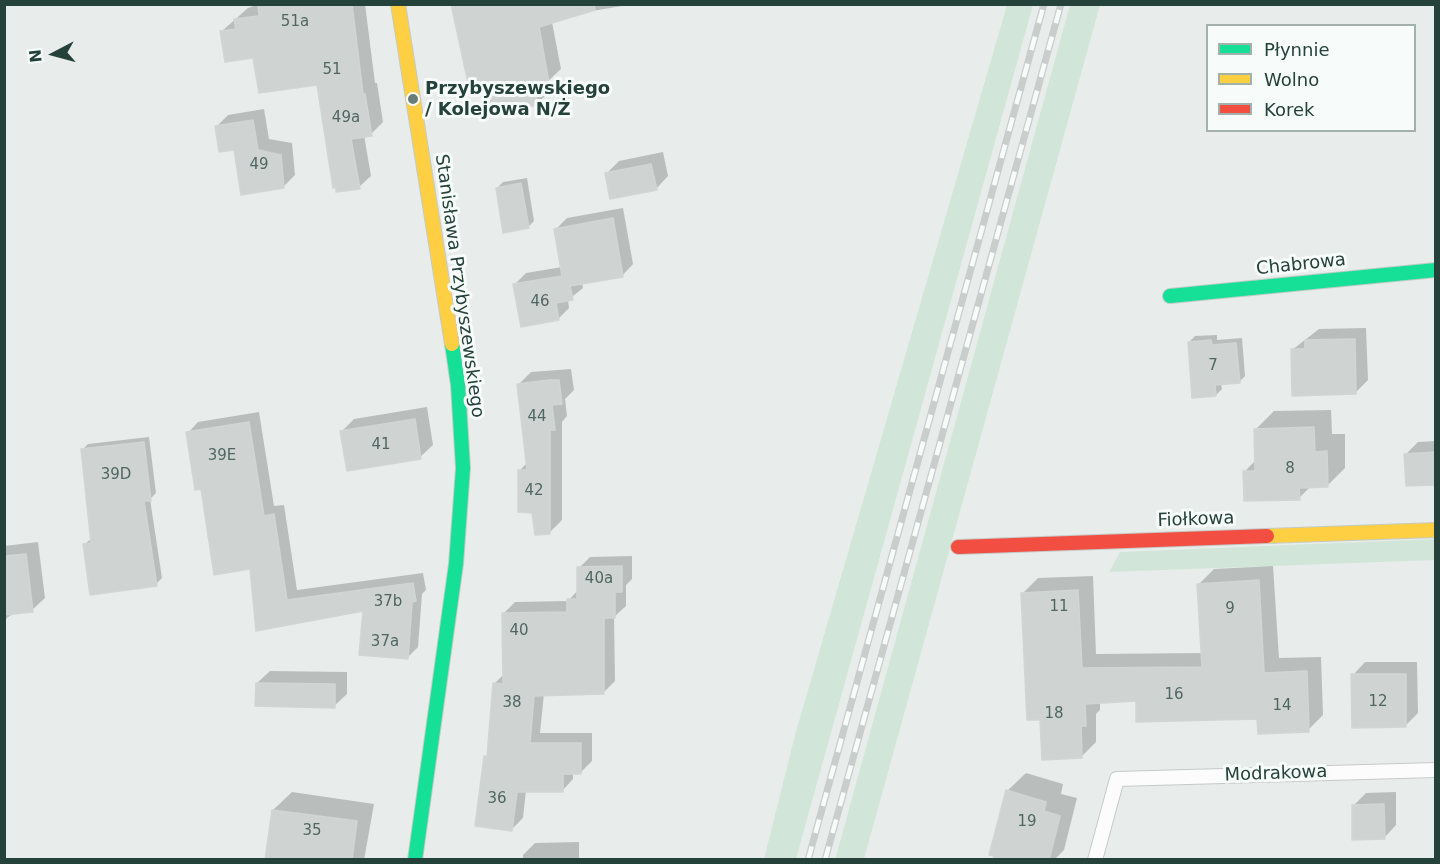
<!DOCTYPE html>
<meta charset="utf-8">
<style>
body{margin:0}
#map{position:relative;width:1440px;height:864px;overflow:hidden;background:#e8edeb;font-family:"DejaVu Sans",sans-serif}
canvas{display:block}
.frame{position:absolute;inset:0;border:6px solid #24423a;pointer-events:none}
.legend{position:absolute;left:1206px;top:24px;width:210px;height:108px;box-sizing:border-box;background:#f7fbf9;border:2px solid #a3b1ad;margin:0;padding:8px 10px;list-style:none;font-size:18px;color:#24423a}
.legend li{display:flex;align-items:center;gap:12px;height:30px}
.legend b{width:30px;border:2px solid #a3b1ad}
.north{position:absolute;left:24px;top:24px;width:60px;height:60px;-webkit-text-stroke:4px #f7fbf9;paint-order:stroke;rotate:264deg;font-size:16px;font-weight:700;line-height:24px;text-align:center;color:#24423a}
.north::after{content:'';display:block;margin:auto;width:21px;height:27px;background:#24423a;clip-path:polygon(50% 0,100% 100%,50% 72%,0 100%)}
</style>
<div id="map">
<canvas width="1440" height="864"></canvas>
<div class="frame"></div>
<ul class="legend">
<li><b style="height:8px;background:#16e098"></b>Płynnie</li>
<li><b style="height:8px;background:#ffcf43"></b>Wolno</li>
<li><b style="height:8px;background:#f24e42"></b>Korek</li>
</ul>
<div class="north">N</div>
</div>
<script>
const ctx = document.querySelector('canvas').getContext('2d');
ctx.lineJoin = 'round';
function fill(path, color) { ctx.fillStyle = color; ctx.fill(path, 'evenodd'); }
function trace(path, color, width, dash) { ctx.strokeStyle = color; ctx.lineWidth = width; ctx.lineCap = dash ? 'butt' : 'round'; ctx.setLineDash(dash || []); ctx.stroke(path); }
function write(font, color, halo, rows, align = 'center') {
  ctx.font = font + ' "DejaVu Sans",sans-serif'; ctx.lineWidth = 6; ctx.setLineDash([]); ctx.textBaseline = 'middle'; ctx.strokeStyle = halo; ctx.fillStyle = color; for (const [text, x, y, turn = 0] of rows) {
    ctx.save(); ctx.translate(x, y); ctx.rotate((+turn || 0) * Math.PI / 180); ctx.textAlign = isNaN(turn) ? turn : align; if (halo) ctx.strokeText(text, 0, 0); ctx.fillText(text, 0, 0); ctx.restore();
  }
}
const green = new Path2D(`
 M1007 5H1033L796 859H764L795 735Z
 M1070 5H1100L864 859 835 860Z
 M1435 539V560L1109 572 1120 552Z`);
const shadow = new Path2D(`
 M259 4H365L375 83H377L383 122 371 134 364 135 371 176 359 187 318 84 254 56 222 31 248 8Z
 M453 4H634L574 14 552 22 561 69 547 82 549 92 537 104 483 88Z
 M264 109 269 139 292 143 295 175 283 187 236 148 217 126 228 115Z
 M663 152 668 176 656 189 607 173 619 161Z
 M527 178 534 221 528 227 497 188 503 182Z
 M623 208 633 264 622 276 582 282 583 288 568 300 569 308 558 319 515 284 526 273 562 267 556 229 567 218Z
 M1366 328 1368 380 1355 393 1292 350 1319 329Z
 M1217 335V340L1242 338 1245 376 1239 382 1221 383 1222 389 1216 395 1189 342 1195 336Z
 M571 369 574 390 565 399 567 416 562 422V520L549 533 533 511 519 471 528 462 519 384 531 372Z
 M427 407 433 445 420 457 342 431 354 419Z
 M1331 410 1332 434H1345V468L1327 486H1311L1299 498 1245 471 1256 460V429L1274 411Z
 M259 412 274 506 284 505 297 590 423 573 426 590 422 594 418 647 408 657 364 610 257 630 252 568 203 488 188 433 198 422Z
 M149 437 156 493 150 499 162 578 156 584 84 545 92 538 82 450 88 444Z
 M1436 441V483L1406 454 1418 442Z
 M38 542 45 598 32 610 14 613 4 620V546Z
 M632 556V579L626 585V606L614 617 615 681 603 693 544 694 540 733H592V761L581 772H573V779L562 791 526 790 523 818 511 830 485 757 488 754 494 684 505 673 504 613 515 602 568 601 579 589V568L590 557Z
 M1273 566 1279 658 1321 657 1323 715 1308 730 1258 718 1137 700 1100 702V710L1096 714V742L1081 757 1041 718 1023 593 1038 578 1093 576 1096 654 1203 653 1199 584 1214 569Z
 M1365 662H1417L1418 713 1405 726 1353 675Z
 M270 671 347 672V694L334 706 257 683Z
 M1026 773 1063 784 1061 794 1077 798 1064 850 1054 860H994L1007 791Z
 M292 792 374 804 364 860H267L273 810Z
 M1396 792V825L1384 838 1354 805 1366 793Z
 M579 842V860H523V855L535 843Z`);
const building = new Path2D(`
 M258 4H352L363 94H365L372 136 351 139 360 189 336 192V187L333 188 317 85 259 93 253 58 225 62 220 31 236 29 234 19 259 16Z
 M451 4H594L595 10 539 27 549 83 534 86 538 105 486 115 481 90 470 92Z
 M253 120 258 150 281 155 284 188 241 195 234 150 219 152 215 126Z
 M651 164 657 190 610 199 605 173Z
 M521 183 529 228 503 233 496 188Z
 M613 218 623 277 570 286 573 300 556 303 559 320 521 327 513 284 562 276 554 229Z
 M1355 339 1356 394 1292 396 1291 349H1305V340Z
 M1211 340 1212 345 1236 343 1240 383 1215 385 1216 396 1192 398 1188 342Z
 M549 380H559L562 404 552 405 555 430H550V534L535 535 532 513 518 512V470H527L517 384Z
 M415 419 421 459 347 471 340 431Z
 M249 422 264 516 274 514 287 600 413 583 416 601 412 602 408 659 359 655 363 611 256 631 250 569 214 575 201 489 195 490 186 432Z
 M1314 427 1315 452 1327 451 1328 487 1299 488 1300 500 1244 501 1243 471H1255L1254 429Z
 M144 442 151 501H144L157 586 90 595 83 544 91 543 81 449Z
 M1436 452V485L1406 486 1404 454Z
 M26 554 33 612 4 615V556Z
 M622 566V592H615V618H604V694L534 696 530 743H581V774H563V792H517L512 831 475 826 484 756 487 757 493 683 503 684 502 613 567 612V599H577V567Z
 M1259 580 1264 673 1307 671 1309 732 1258 734 1257 719 1136 722V701L1085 704 1086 726H1081L1082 758 1042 760 1040 720H1027L1021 593 1078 590 1082 668 1202 667 1197 584Z
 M1351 674H1406V727L1352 728Z
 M256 683 335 684V708L255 706Z
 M1006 790 1046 802 1044 811 1060 816 1049 860H993L994 856 989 855Z
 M1384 804 1385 839 1352 840V805Z
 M272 810 357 821 352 860H265Z`);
const lane = new Path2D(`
 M1095 860 1117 779 1436 770`);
const fast = new Path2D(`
 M1170 296 1436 270
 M415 860 456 564 463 468 458 385 452 344`);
const slow = new Path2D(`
 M398 4 452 344
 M1267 536 1436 530`);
const jam = new Path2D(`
 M958 547 1267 536`);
const rail = new Path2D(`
 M808 860 1044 4
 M825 860 1061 4`);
const markers = [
 [413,99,6,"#697e78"]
];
const numberNames = [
 ["51a",295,22],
 ["51",332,70],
 ["49a",346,118],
 ["49",259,165],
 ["46",540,302],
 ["7",1213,366],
 ["44",537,417],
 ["41",381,445],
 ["39E",222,456],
 ["8",1290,469],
 ["39D",116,475],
 ["42",534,491],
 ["40a",599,579],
 ["37b",388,602],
 ["11",1059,607],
 ["9",1230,609],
 ["40",519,631],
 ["37a",385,642],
 ["16",1174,695],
 ["12",1378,702],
 ["38",512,703],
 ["14",1282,706],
 ["18",1054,714],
 ["36",497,799],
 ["19",1027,822],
 ["35",312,831]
];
const poiNames = [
 ["Przybyszewskiego",425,89],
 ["/ Kolejowa N/Ż",425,110]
];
const streetNames = [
 ["Chabrowa",1301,265,-6],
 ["Stanisława Przybyszewskiego",459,286,82],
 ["Fiołkowa",1196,520,-2],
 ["Modrakowa",1276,774,-2]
];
fill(green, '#d1e6d8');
fill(shadow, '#0003');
fill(building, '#cfd4d2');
trace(building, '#d1d6d4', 1.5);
trace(lane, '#c5cac8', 16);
trace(fast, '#c3cbc8', 16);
trace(slow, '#c3cbc8', 16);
trace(jam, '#c3cbc8', 16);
trace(lane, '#fcfcfc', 14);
trace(fast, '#16e098', 14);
trace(slow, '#ffcf43', 14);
trace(jam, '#f24e42', 14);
trace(rail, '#c9cdcc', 7);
trace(rail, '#f7fbf9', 4.5, [14]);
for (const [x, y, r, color] of markers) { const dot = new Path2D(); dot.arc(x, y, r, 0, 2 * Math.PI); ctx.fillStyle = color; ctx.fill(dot); trace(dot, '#f7fbf9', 2); }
write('15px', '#506761', null, numberNames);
write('bold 18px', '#24423a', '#f7fbf9', poiNames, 'left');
write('18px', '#24423a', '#f7fbf9', streetNames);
</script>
